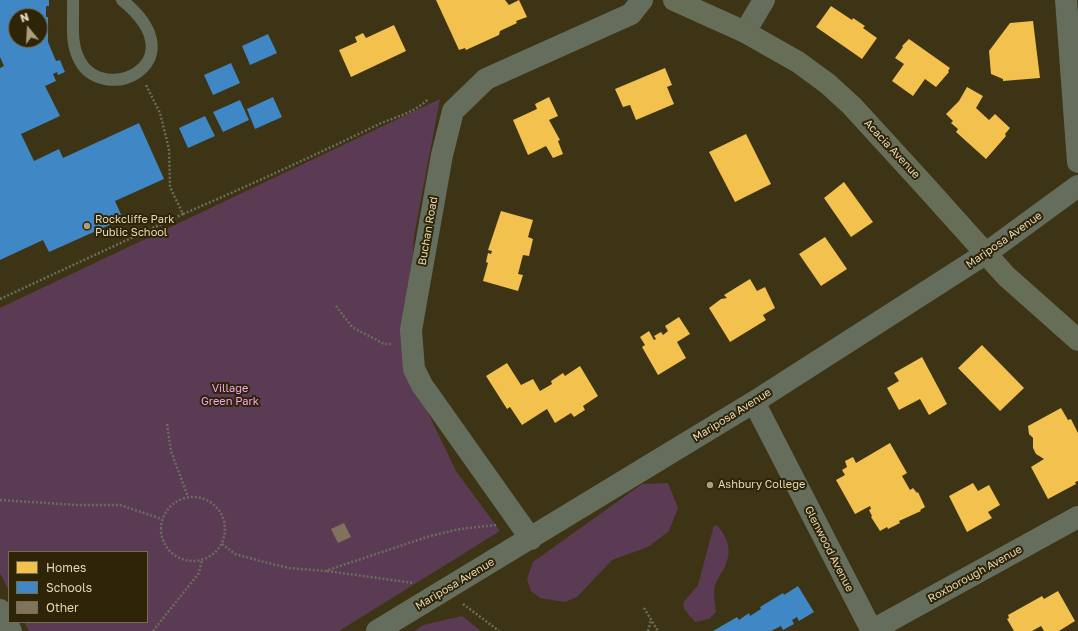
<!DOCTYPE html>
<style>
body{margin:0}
#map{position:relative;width:1078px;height:631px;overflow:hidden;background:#3d3315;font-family:"Golos Text",sans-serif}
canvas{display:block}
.legend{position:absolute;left:8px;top:551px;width:140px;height:72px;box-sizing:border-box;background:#2e2408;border:1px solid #776c4e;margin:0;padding:5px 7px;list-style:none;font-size:12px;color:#e5d8b7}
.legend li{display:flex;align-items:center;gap:8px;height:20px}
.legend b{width:20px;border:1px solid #776c4e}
.north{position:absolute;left:8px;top:8px;width:40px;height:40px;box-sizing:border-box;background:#2e2408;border:1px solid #776c4e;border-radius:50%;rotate:342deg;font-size:11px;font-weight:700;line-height:16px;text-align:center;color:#e5d8b7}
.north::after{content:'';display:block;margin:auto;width:14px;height:18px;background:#aa9e7e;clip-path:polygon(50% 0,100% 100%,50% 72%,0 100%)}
</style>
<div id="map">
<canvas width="1078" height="631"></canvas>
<ul class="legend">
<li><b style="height:11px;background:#f2c14e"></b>Homes</li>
<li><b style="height:11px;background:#3f88c5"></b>Schools</li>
<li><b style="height:11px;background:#817259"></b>Other</li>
</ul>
<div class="north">N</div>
</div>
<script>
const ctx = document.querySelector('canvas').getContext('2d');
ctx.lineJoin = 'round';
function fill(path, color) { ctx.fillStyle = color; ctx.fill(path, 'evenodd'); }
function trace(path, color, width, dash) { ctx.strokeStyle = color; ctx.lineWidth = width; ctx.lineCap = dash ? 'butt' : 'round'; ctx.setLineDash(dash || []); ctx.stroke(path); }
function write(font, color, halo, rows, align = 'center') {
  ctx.font = font + ' "Golos Text",sans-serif'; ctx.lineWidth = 4; ctx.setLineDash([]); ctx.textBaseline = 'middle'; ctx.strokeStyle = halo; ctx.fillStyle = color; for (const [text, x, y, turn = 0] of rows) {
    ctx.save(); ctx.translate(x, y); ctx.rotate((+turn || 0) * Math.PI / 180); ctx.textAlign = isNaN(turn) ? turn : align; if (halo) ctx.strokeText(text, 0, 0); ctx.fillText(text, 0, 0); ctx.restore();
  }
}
const green = new Path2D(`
 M440 99 414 236 407 369 456 471 500 531 339 631H29L24 622H147V552H9V591L0 573V308Z
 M668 483 678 508 669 531 648 547 612 560 577 597 565 602 540 598 531 591 527 579 533 562 642 484Z
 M714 525 718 526C727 537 732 549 726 564 723 573 715 580 714 590 714 597 715 605 716 612L709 619 695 622 684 609 683 603 698 585Z
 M462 616 481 631H415L423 625Z`);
const homes = new Path2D(`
 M436 0H505L509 5 519 0 527 17 516 21 517 23 500 31 499 35 466 50 465 48 459 50Z
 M831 6 852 20 853 18 865 26 863 28 877 38 862 59 816 27Z
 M1033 21 1040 78 1003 81V79L991 74 989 51 1010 23Z
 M394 25 406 51 351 77 339 50 357 42 355 37 363 33 366 38Z
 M909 39 950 68 948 71 949 72 936 87 925 79 913 96 892 81 904 64 895 58 903 47 902 46Z
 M665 68 672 85 667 87 674 104 636 120 630 105 623 107 615 89Z
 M967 87 983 96 976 108 989 120 995 114 1010 128 1005 134 1006 136 986 159 956 132 958 129 951 123 953 121 946 114 959 101Z
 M549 97 558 116 549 120 560 140 558 141 563 154 553 158 546 146 528 155 513 120 537 109 535 104Z
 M746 134 771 184 735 202 709 152Z
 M844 182 873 222 851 237 824 198Z
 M501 211 533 220 528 237 533 239 529 256 523 255 518 274 523 275 518 291 483 281 488 263 486 262 488 253 491 254 492 251 488 250Z
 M825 237 847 269 821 286 799 254Z
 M750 279 757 291 765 287 775 308 763 315 766 320 730 342 709 308 721 299 727 298 724 295Z
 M679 317 690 334 677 342 686 358 658 375 642 347 645 345 640 337 649 331 654 340 656 339 654 336 661 332 663 335 668 331 665 326Z
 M982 345 1024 388 1000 411 958 368Z
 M922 357 947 404 929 415 920 399 899 410 887 388 899 381 894 373Z
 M507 363 521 385 533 379 540 391 552 384 551 381 563 373 565 376 580 366 598 396 583 406 585 410 574 417 571 413 555 423 547 409 522 425 510 407 507 409 486 376Z
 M1061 408 1068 420 1071 419 1078 433V481L1075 482 1076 484 1048 499 1031 467 1044 459 1036 454 1033 448V438L1029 434 1028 426Z
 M890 443 907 473 902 476 910 490 913 488 917 493 918 492 925 507 920 510 921 511 899 521 900 523 888 529 887 527 880 531 871 517 872 516 869 510 871 509 870 506 855 514 836 480 845 475 842 470 847 467 845 461 853 457 856 463Z
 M973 483 978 491 989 485 1000 505 988 512 992 518 967 532 949 496Z
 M1058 591 1075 621 1059 631H1044L1041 626 1032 631H1014L1007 619 1009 618 1008 615 1042 596 1044 599Z`);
const schools = new Path2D(`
 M0 0H49V6H46V17H48V42L56 61 60 60 65 72 58 75 57 72 53 74 56 81 45 86 60 116 21 134 34 161 59 149 63 158 139 123 164 179 115 201 123 219 49 252 43 240 0 260V68L4 66 0 57ZM16 16H40V40H16Z
 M268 34 277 53 250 65 242 46Z
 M231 63 240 83 213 95 204 75Z
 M273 97 282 117 255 129 247 109Z
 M240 100 249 120 223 132 213 112Z
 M205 116 215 136 188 148 179 128Z
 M798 586 814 612 799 621 797 617 792 620 794 624 783 630 781 626 771 631H713L737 617 739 620 749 613 750 616 761 609 760 607 783 593 784 595Z`);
const building = new Path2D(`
 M344 523 351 537 338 543 331 529Z`);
const path = new Path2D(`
 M183 214C248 186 311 157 375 126 393 117 414 114 428 99
 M0 299 183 214 170 187 169 149 160 113 146 85
 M336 306 352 327 384 344H391
 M167 424 171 451 188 497
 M161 529a32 32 0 1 1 64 0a32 32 0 1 1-64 0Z
 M0 500 77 505H120L162 519
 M222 544 235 554 260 561 289 568 325 571 430 536 460 529 496 525
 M327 571 414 583
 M463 604 499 631
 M644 608 658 631
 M153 631 199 573 202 560
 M648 631 651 620`);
const lane = new Path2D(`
 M73 0C74 18 70 40 78 57 100 109 201 64 122 0`);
const street = new Path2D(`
 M1066 0 1078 162
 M745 32 764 0
 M754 402 872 631
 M531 539 422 385 414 369 411 330 442 155 453 111 486 79 631 14 642 0
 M0 610 11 631
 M377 631 754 402 985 254 1078 186
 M871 631 1078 517`);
const secondary = new Path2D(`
 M674 0 745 32 798 62 828 84 852 106 927 188 1006 276 1078 340`);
const markers = [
 [87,226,4,"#aa9e7e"],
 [710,485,4,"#aa9e7e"]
];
const streetNames = [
 ["Acacia Avenue",892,149,47],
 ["Buchan Road",428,231,-80],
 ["Mariposa Avenue",1004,240,-35],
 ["Mariposa Avenue",732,415,-32],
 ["Glenwood Avenue",829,549,63],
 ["Roxborough Avenue",975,574,-29],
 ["Mariposa Avenue",455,584,-31]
];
const poiNames = [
 ["Rockcliffe Park",95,220],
 ["Public School",95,233],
 ["Ashbury College",718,485]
];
const parkNames = [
 ["Village",230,389],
 ["Green Park",230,402]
];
fill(green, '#5b3b54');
fill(homes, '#f2c14e');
fill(schools, '#3f88c5');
fill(building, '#817259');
trace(path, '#6b6d5b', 2.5, [2, 2]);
trace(lane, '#656e5c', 12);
trace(street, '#656e5c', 22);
trace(secondary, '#666e58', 22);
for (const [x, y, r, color] of markers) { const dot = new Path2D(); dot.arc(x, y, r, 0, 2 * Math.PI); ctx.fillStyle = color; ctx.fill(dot); trace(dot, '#2e2408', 1.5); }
write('11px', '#e5d8b7', '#2e2408', streetNames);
write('11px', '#e5d8b7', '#2e2408', poiNames, 'left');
write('11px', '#f2a3ee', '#2e2408', parkNames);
</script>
